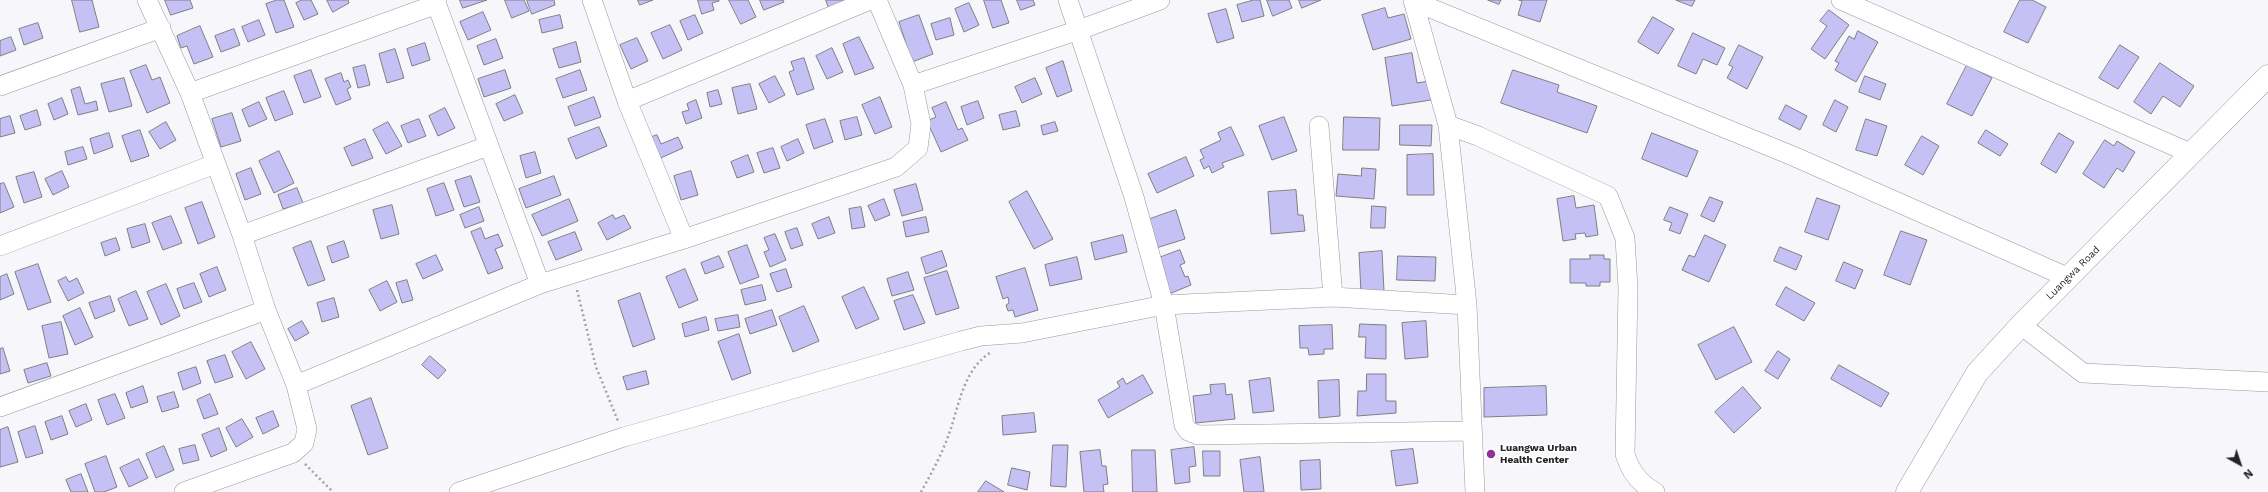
<!DOCTYPE html>
<style>
body{margin:0}
#map{position:relative;width:2268px;height:492px;overflow:hidden;background:#f7f6fb;font-family:"Work Sans",sans-serif}
canvas{display:block}
.north{position:absolute;left:2220px;top:444px;width:40px;height:40px;-webkit-text-stroke:3px #fff;paint-order:stroke;rotate:140deg;font-size:11px;font-weight:700;line-height:16px;text-align:center;color:#242425}
.north::after{content:'';display:block;margin:auto;width:14px;height:18px;background:#242425;clip-path:polygon(50% 0,100% 100%,50% 72%,0 100%)}
</style>
<div id="map">
<canvas width="2268" height="492"></canvas>
<div class="north">N</div>
</div>
<script>
const ctx = document.querySelector('canvas').getContext('2d');
ctx.lineJoin = 'round';
function fill(path, color) { ctx.fillStyle = color; ctx.fill(path, 'evenodd'); }
function trace(path, color, width, dash) { ctx.strokeStyle = color; ctx.lineWidth = width; ctx.lineCap = dash ? 'butt' : 'round'; ctx.setLineDash(dash || []); ctx.stroke(path); }
function write(font, color, halo, rows, align = 'center') {
  ctx.font = font + ' "Work Sans",sans-serif'; ctx.lineWidth = 3; ctx.setLineDash([]); ctx.textBaseline = 'middle'; ctx.strokeStyle = halo; ctx.fillStyle = color; for (const [text, x, y, turn = 0] of rows) {
    ctx.save(); ctx.translate(x, y); ctx.rotate((+turn || 0) * Math.PI / 180); ctx.textAlign = isNaN(turn) ? turn : align; if (halo) ctx.strokeText(text, 0, 0); ctx.fillText(text, 0, 0); ctx.restore();
  }
}
const building = new Path2D(`
 M72 0H92L99 27 80 32Z
 M165 0H190L193 8 171 15Z
 M277 0H284L294 27 276 33 266 4Z
 M302 0H311L318 14 304 20 296 3Z
 M327 0H348L349 3 333 12Z
 M460 0H487L463 8Z
 M505 0H524L529 11 512 18Z
 M527 0H554L555 5 532 14Z
 M638 0H653L640 5Z
 M698 0H719V1L712 3 714 10 702 14Z
 M729 0H748L756 17 741 24Z
 M760 0H783L784 2 764 10Z
 M826 0H849L829 8Z
 M984 0H1001L1009 23 993 28Z
 M1017 0H1033L1035 5 1021 10Z
 M1254 0H1260L1264 16 1242 22 1237 5Z
 M1267 0H1289L1292 8 1273 16Z
 M1299 0H1321L1302 8Z
 M1488 0H1501L1499 4Z
 M1519 0H1547L1540 22 1518 15 1522 1Z
 M1676 0H1695L1692 6Z
 M2020 0H2032L2046 7 2028 43 2004 32Z
 M969 3 979 25 964 32 955 9Z
 M1385 8 1388 18 1404 14 1411 39 1373 50 1362 15Z
 M1226 9 1234 38 1217 43 1208 14Z
 M1829 10 1849 25 1825 59 1811 49 1827 26 1820 21Z
 M483 12 491 30 468 40 460 22Z
 M560 15 563 28 542 33 539 20Z
 M695 15 703 33 688 40 680 21Z
 M919 15 933 54 912 62 899 22Z
 M1653 17 1674 29 1658 54 1638 42Z
 M950 18 954 35 936 40 931 24Z
 M259 20 265 35 248 42 242 27Z
 M38 23 43 38 24 45 19 29Z
 M670 25 682 50 663 59 651 33Z
 M200 26 213 57 194 64 187 46 181 48 177 36Z
 M234 29 240 45 221 52 215 36Z
 M1858 31 1878 42 1856 82 1835 70 1839 63 1835 61 1849 36 1854 39Z
 M1693 33 1725 48 1717 65 1703 59 1696 74 1678 66Z
 M11 37 16 50 0 56V41Z
 M859 37 874 68 855 75 843 44Z
 M637 38 648 61 631 69 620 45Z
 M496 39 503 58 484 65 477 46Z
 M576 42 581 62 559 68 553 49Z
 M425 43 430 60 412 66 407 49Z
 M1739 45 1763 57 1747 89 1727 78 1733 67 1729 65Z
 M2120 45 2139 57 2118 89 2099 78Z
 M832 48 843 72 827 79 816 56Z
 M395 49 404 78 387 83 379 54Z
 M1412 53 1417 83 1429 81 1431 100 1392 106 1385 58Z
 M804 58 814 89 797 95 789 72 794 70 791 62Z
 M1063 61 1072 91 1057 97 1046 68Z
 M2160 63 2194 86 2180 107 2163 96 2151 114 2134 102Z
 M146 65 152 80 160 77 170 103 147 113 130 71Z
 M365 65 370 85 358 88 353 68Z
 M1967 65 1992 78 1972 116 1947 104Z
 M311 70 321 97 304 103 294 76Z
 M505 70 511 88 484 97 478 79Z
 M580 70 587 90 563 98 556 79Z
 M1513 70 1559 85 1557 92 1597 106 1587 133 1501 103Z
 M341 73 344 82 348 80 351 87 347 89 351 99 336 105 325 79Z
 M775 76 785 95 769 103 759 84Z
 M1865 76 1886 84 1880 100 1859 92Z
 M124 78 132 106 109 112 101 84Z
 M1035 78 1042 94 1022 103 1015 87Z
 M750 84 757 109 738 114 732 88Z
 M80 87 85 104 96 101 98 110 78 115 71 90Z
 M718 90 722 104 710 107 707 93Z
 M284 91 293 114 275 121 266 98Z
 M515 95 523 113 504 121 496 104Z
 M594 97 601 117 575 126 568 107Z
 M880 97 892 127 875 134 862 105Z
 M62 98 68 114 54 120 48 104Z
 M696 100 702 118 686 124 682 112 689 110 687 104Z
 M1835 100 1848 107 1836 132 1823 125Z
 M978 101 984 118 967 125 961 107Z
 M259 102 267 119 249 127 242 110Z
 M946 102 958 130 962 128 968 140 941 152 927 121 936 117 932 108Z
 M1786 105 1807 116 1800 130 1779 119Z
 M445 108 455 128 438 136 429 116Z
 M37 110 41 125 25 130 20 116Z
 M1016 111 1020 126 1003 130 999 115Z
 M232 113 241 141 221 147 212 119Z
 M10 116 15 133 0 137V119Z
 M857 117 862 135 845 140 840 121Z
 M1284 117 1297 151 1272 160 1259 126Z
 M1344 117 1380 118 1379 150H1343Z
 M419 119 426 136 408 143 401 126Z
 M825 119 833 142 814 149 806 125Z
 M1866 119 1887 126 1877 156 1856 150Z
 M166 122 176 140 160 149 149 132Z
 M388 122 402 146 386 154 373 130Z
 M1055 122 1058 131 1043 135 1041 126Z
 M1400 125H1432L1431 146 1400 145Z
 M599 127 607 146 576 159 568 139Z
 M1231 127 1244 155 1222 163 1224 167 1212 173 1209 166 1204 169 1200 160 1204 158 1200 150 1221 140 1218 133Z
 M140 130 149 156 131 162 122 136Z
 M1986 130 2008 144 2000 156 1978 143Z
 M109 133 113 147 94 154 90 139Z
 M1652 133 1698 151 1687 177 1642 159Z
 M2059 133 2074 142 2056 173 2041 164Z
 M657 135 661 144 678 137 683 148 656 160 647 139Z
 M1922 136 1939 146 1923 175 1905 165Z
 M365 139 373 158 352 166 344 148Z
 M798 139 804 153 787 161 781 147Z
 M2105 140 2114 146 2117 141 2135 152 2123 172 2117 168 2104 188 2083 174Z
 M83 147 87 159 68 165 65 152Z
 M773 148 780 168 764 173 757 153Z
 M279 151 294 183 274 193 259 161Z
 M535 152 541 173 526 178 520 156Z
 M1433 154 1434 195H1407V155Z
 M748 155 754 172 737 178 731 162Z
 M1186 157 1194 176 1157 193 1148 174Z
 M251 168 261 194 245 200 236 174Z
 M1362 168 1376 169 1374 199 1336 196 1338 174 1361 176Z
 M62 171 69 187 53 195 45 179Z
 M691 171 698 195 681 200 674 176Z
 M34 172 42 197 24 203 16 177Z
 M471 176 480 202 464 207 455 181Z
 M554 176 561 195 526 208 519 189Z
 M4 183 14 207 0 213V184Z
 M444 183 454 210 436 216 427 189Z
 M916 184 923 210 902 216 894 190Z
 M297 188 303 203 283 209 278 195Z
 M1296 190 1298 215H1303L1305 231 1271 234 1268 192Z
 M1027 191 1053 239 1034 249 1009 202Z
 M1574 196 1576 208 1594 205 1598 235 1586 237 1585 233 1575 234 1576 239 1563 241 1557 199Z
 M1710 197 1723 202 1714 222 1701 216Z
 M1817 198 1840 206 1828 240 1805 232Z
 M569 199 578 221 542 236 532 215Z
 M884 199 890 215 875 221 868 206Z
 M202 202 215 237 198 244 185 208Z
 M392 205 399 234 381 239 373 210Z
 M1372 206 1386 207 1385 228H1371Z
 M479 207 484 221 465 228 460 215Z
 M861 207 865 227 852 229 849 209Z
 M1670 207 1688 214 1680 234 1669 230 1672 223 1664 220Z
 M1176 210 1185 239 1156 248 1147 220Z
 M613 215 615 219 624 215 631 228 607 240 598 223Z
 M171 216 182 243 163 250 152 223Z
 M829 217 835 233 818 239 812 224Z
 M926 217 929 232 906 237 903 222Z
 M145 224 150 242 132 248 127 229Z
 M481 228 485 239 498 234 503 246 495 249 503 268 488 274 471 232Z
 M797 228 803 245 791 249 785 232Z
 M1901 231 1927 240 1910 285 1884 275Z
 M575 232 582 250 556 260 548 242Z
 M775 234 786 260 770 267 764 252 769 250 764 238Z
 M1123 235 1127 252 1095 260 1091 243Z
 M1705 235 1726 245 1709 282 1682 270 1689 255 1694 257Z
 M116 238 120 250 105 256 101 243Z
 M311 241 325 280 308 286 293 248Z
 M344 241 349 257 332 263 327 247Z
 M747 245 759 277 740 284 728 252Z
 M1780 247 1802 256 1796 270 1774 261Z
 M1180 250 1185 263 1180 265 1185 277 1188 276 1191 285 1169 294 1156 259Z
 M942 251 947 266 926 274 921 258Z
 M1382 251 1384 291 1361 293 1359 253Z
 M436 255 443 270 423 279 416 264Z
 M1590 255H1604V259H1610V282H1600V286H1586V283H1570V259H1590Z
 M719 256 724 267 705 274 701 263Z
 M1398 256 1436 257 1435 281 1397 280Z
 M1077 257 1082 279 1050 286 1045 265Z
 M1844 262 1863 270 1855 289 1836 281Z
 M38 264 51 302 28 310 15 272Z
 M217 267 226 290 209 297 200 274Z
 M1025 268 1038 310 1015 317 1013 310 1008 311 1006 305 1009 303 1008 297 1003 299 996 277Z
 M685 269 698 300 679 308 666 277Z
 M786 269 792 287 777 292 770 274Z
 M947 271 959 308 936 315 924 278Z
 M908 272 914 290 892 296 887 279Z
 M7 274 14 294 0 300V277Z
 M66 277 69 282 77 278 84 293 68 301 58 281Z
 M407 280 413 300 402 303 396 283Z
 M387 281 397 302 380 311 369 290Z
 M194 283 202 302 184 309 177 289Z
 M166 284 180 316 161 325 147 292Z
 M762 285 766 300 745 305 741 290Z
 M864 287 879 319 856 329 842 297Z
 M1786 287 1815 303 1804 321 1776 305Z
 M136 291 148 319 129 326 118 299Z
 M640 293 655 339 633 347 618 301Z
 M913 295 925 323 904 330 894 301Z
 M110 296 115 311 95 319 89 303Z
 M334 298 339 317 322 322 317 303Z
 M804 306 819 341 793 352 779 317Z
 M80 308 93 337 75 345 63 316Z
 M772 310 777 325 750 334 745 319Z
 M738 315 740 327 718 331 715 319Z
 M706 317 709 330 685 337 682 324Z
 M302 321 309 333 295 341 288 329Z
 M1426 321 1428 357 1405 359 1402 323Z
 M61 322 68 354 49 358 42 326Z
 M1360 324 1386 325V359L1365 358 1366 337H1359Z
 M1332 325 1333 349H1324V354L1309 355 1308 348H1300L1299 326Z
 M1734 327 1752 362 1716 380 1698 345Z
 M739 334 751 373 732 380 718 342Z
 M251 342 265 369 246 379 232 352Z
 M3 348 10 371 0 374V349Z
 M1778 351 1790 359 1778 379 1765 371Z
 M225 355 233 377 215 383 207 361Z
 M430 356 446 370 438 379 422 365Z
 M47 363 51 376 28 383 24 370Z
 M1839 365 1889 393 1881 407 1831 379Z
 M196 367 201 383 183 390 178 373Z
 M646 371 649 384 627 390 623 377Z
 M1367 374H1386V401H1396V413L1357 416 1358 391H1366Z
 M1143 375 1153 393 1108 418 1098 400 1120 387 1117 382 1123 378 1126 384Z
 M1270 378 1274 411 1253 413 1249 381Z
 M1339 380 1340 416 1319 418 1318 381Z
 M1225 384 1226 395 1232 394 1235 419 1196 423 1193 396 1211 394 1210 385Z
 M143 386 148 402 131 408 126 393Z
 M1546 386 1547 415 1484 417V388Z
 M1743 387 1761 408 1734 433 1715 412Z
 M174 392 179 407 162 412 157 397Z
 M115 394 125 418 107 425 98 400Z
 M210 394 218 414 204 419 197 400Z
 M371 398 388 448 368 455 351 406Z
 M86 404 92 420 76 427 69 411Z
 M273 411 279 426 263 434 256 418Z
 M1034 413 1036 432 1003 435 1002 416Z
 M62 416 68 434 51 440 45 422Z
 M242 419 253 437 236 447 226 428Z
 M35 426 43 453 26 458 18 432Z
 M8 427 18 462 0 467V430Z
 M219 428 227 450 211 457 202 435Z
 M195 445 199 460 183 464 179 449Z
 M1053 445H1068L1066 487 1051 486Z
 M164 446 174 470 156 478 146 454Z
 M1194 447 1196 466 1189 467 1190 482 1175 484 1171 450Z
 M1413 449 1418 483 1396 486 1391 451Z
 M1100 450 1102 466H1106L1108 484 1103 485 1104 492H1084L1080 452Z
 M1132 450H1155L1157 492H1133Z
 M1203 451H1220V476H1204Z
 M106 456 117 487 104 492H95L85 464Z
 M1260 457 1264 492H1244L1240 460Z
 M139 459 148 478 129 487 120 468Z
 M1320 460 1321 489 1301 490 1300 461Z
 M1012 468 1030 472 1027 490 1008 485Z
 M81 474 88 492H71L66 480Z
 M986 481 1004 492H978Z`);
const path = new Path2D(`
 M577 290 596 367 618 421
 M305 464 333 492
 M921 492C931 474 942 454 949 434 959 406 963 370 990 353`);
const street = new Path2D(`
 M147 0 190 93 242 235 266 310 296 385 307 429 304 443 293 453 184 492
 M435 0 540 284
 M592 0 627 101 684 239
 M1068 0 1134 197 1164 305 1333 297 1467 305
 M1413 0 1448 125 1467 305 1475 492
 M1841 0 2190 153
 M1413 1 1793 156 2069 278
 M913 85 1079 30 1160 0
 M0 86 161 28
 M190 93 437 4
 M627 101 870 0
 M1448 125 1478 136 1608 196 1625 238 1628 288 1625 454C1630 471 1640 484 1655 492
 M1319 126 1333 297
 M242 235 488 146
 M0 246 215 164
 M2021 325 2083 373 2268 382
 M296 385 540 284 684 239 896 167 918 148 921 124 913 85 877 0
 M0 407 266 310
 M459 492 624 437 961 341 981 336 1022 333 1164 305 1184 425 1188 431 1198 435 1472 431`);
const secondary = new Path2D(`
 M1907 492 1977 373 2021 325 2268 76`);
const markers = [
 [1491,454,5,"#923098"]
];
const streetNames = [
 ["Luangwa Road",2073,273,-45]
];
const poiNames = [
 ["Luangwa Urban",1500,448],
 ["Health Center",1500,460]
];
fill(building, '#c6c1f5');
trace(building, '#7f7e83', 1);
trace(street, '#99989d', 20);
trace(secondary, '#99989d', 23);
trace(path, '#a1a1a4', 2.5, [2, 3]);
trace(street, '#fff', 19);
trace(secondary, '#fff', 22);
for (const [x, y, r, color] of markers) { const dot = new Path2D(); dot.arc(x, y, r, 0, 2 * Math.PI); ctx.fillStyle = color; ctx.fill(dot); trace(dot, '#fff', 1.5); }
write('10px', '#242425', '#fff', streetNames);
write('bold 10px', '#242425', '#fff', poiNames, 'left');
</script>
